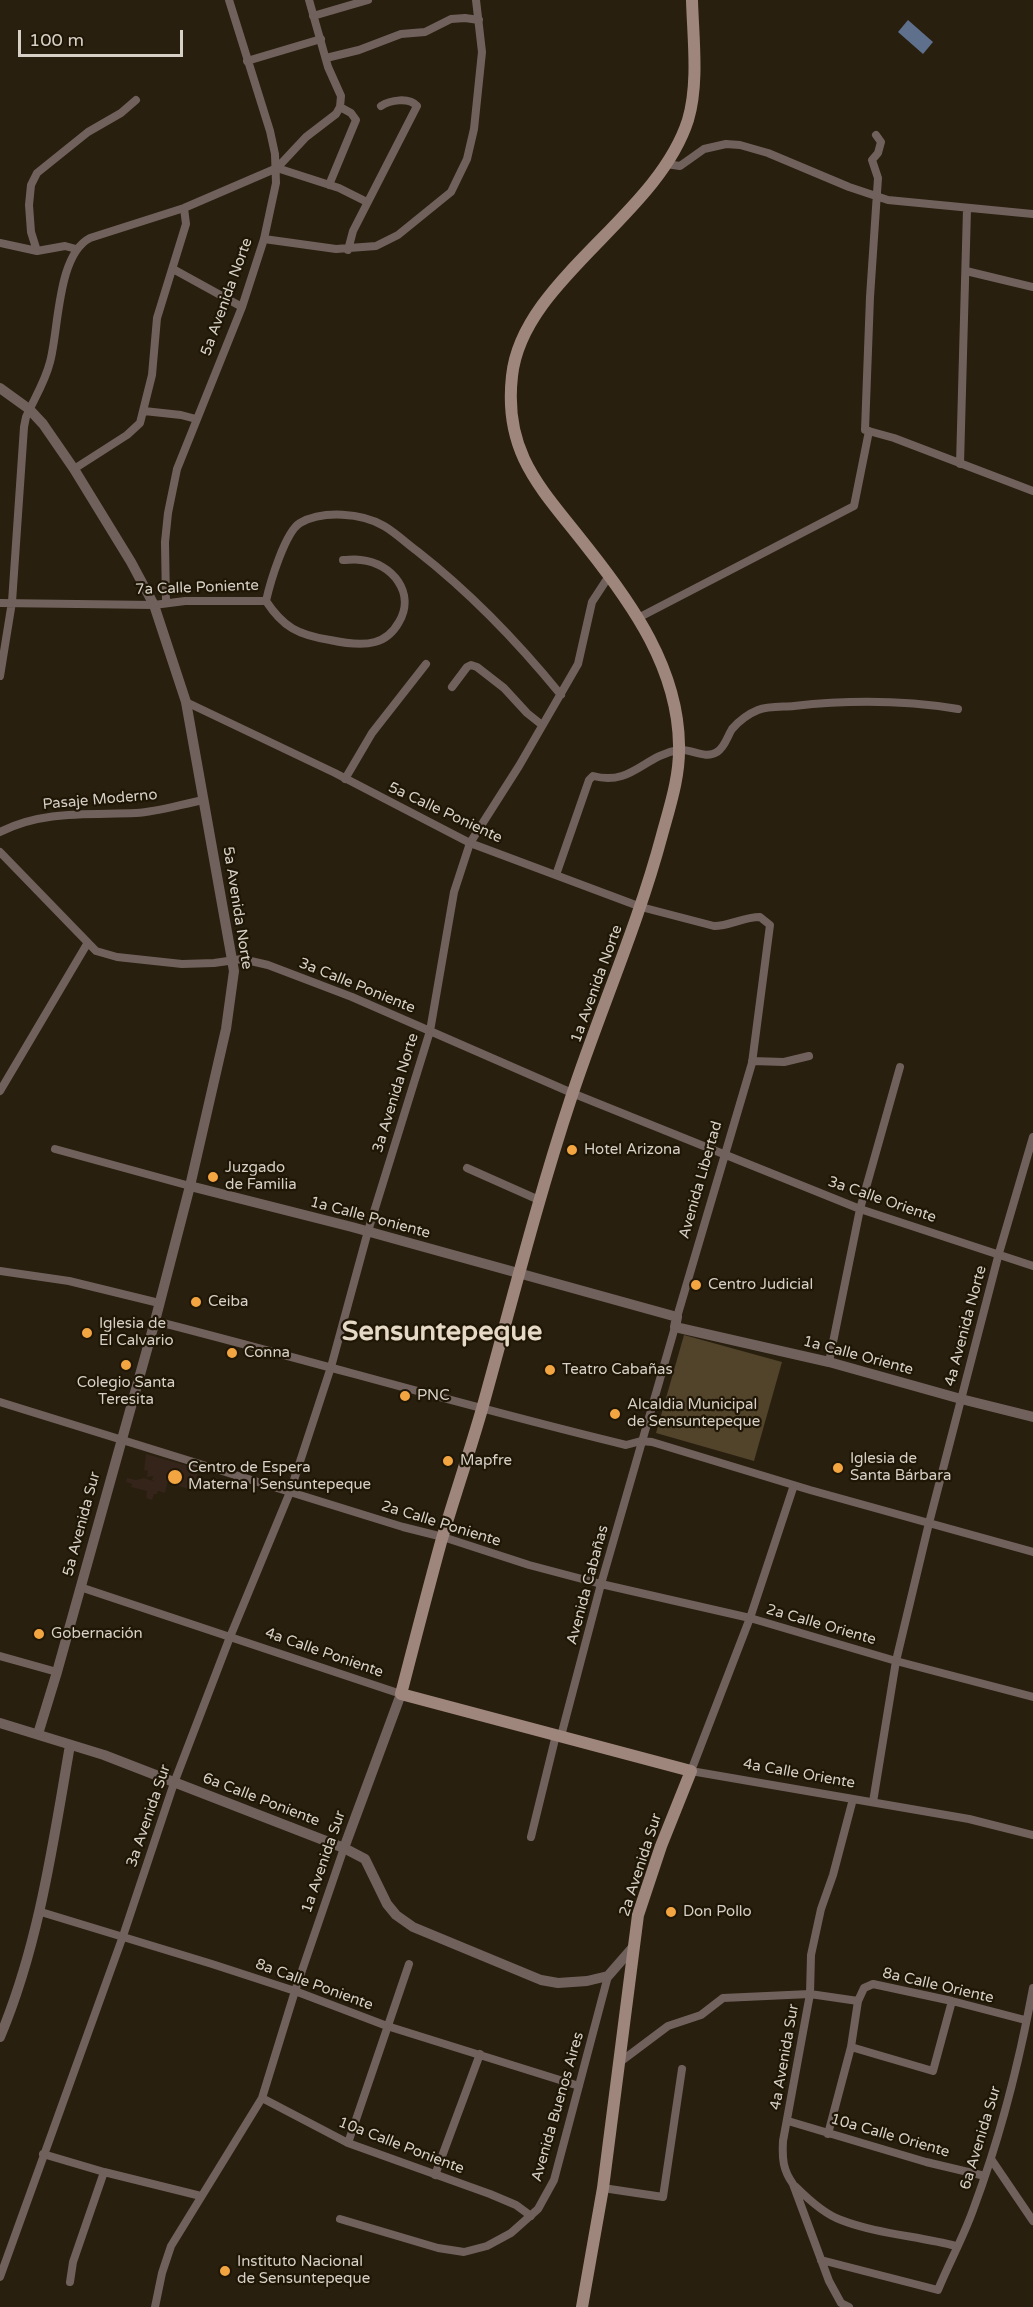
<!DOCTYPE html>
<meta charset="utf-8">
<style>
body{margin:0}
#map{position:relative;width:1033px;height:2307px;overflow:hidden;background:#281f0f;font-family:"Varela Round",sans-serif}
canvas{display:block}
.scale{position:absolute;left:18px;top:30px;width:165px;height:27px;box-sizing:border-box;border:3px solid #d6d0c6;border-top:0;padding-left:8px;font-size:18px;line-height:21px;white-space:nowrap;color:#d6d0c6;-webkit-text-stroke:4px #1f1606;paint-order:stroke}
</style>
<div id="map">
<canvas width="1033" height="2307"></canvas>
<div class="scale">100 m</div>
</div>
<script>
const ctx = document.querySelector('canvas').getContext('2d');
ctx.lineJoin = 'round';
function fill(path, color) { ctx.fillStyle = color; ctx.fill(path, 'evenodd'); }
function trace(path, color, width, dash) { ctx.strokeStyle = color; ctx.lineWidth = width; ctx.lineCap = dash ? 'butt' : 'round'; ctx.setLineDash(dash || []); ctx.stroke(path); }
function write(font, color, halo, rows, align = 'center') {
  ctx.font = font + ' "Varela Round",sans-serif'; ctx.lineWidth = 4.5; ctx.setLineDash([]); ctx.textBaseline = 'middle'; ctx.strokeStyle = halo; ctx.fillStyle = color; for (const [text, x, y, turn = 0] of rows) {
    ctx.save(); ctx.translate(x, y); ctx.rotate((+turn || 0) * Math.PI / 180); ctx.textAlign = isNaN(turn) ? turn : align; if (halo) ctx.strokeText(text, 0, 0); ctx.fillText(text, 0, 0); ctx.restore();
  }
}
const commercial = new Path2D(`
 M146 1454 199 1469 196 1481 190 1480 188 1489 176 1485 177 1482 168 1480 165 1493 158 1491 157 1494H154L152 1500 146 1498 147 1491 131 1487 132 1484 126 1482 127 1478 136 1480 144 1478 156 1482 152 1480 153 1476 147 1477 148 1471 144 1470Z`);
const green = new Path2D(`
 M684 1335 782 1362 754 1461 656 1433Z`);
const water = new Path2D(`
 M908 20 933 42 923 54 898 32Z`);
const minor = new Path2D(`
 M313 16 368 0
 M326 58 359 50 401 34 425 32 451 19 465 18 479 20
 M247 61 321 39
 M876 135 881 142 878 153 872 160 878 178 870 297 865 430 894 438 1033 491
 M666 164 680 166 704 149 726 144 740 145 768 153 849 187 888 200 1033 214
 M277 168 339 188 367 202
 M329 185 356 120 351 113 340 107
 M264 239 336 249 376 246 398 235 451 192 467 159 474 129 482 52 476 0
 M0 243 37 251 65 246 76 249
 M348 250 353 231 417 106C409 97 390 100 381 106
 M37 251 31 232 29 205 31 185 37 173 88 132 121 113 136 100
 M173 269 242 307
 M966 271 1033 287
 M144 411 181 415 196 419
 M960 464 967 209
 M74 469 127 435 140 423 152 375 157 318 186 224 184 208
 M266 601C283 627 298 635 330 640 344 643 361 646 375 642 386 639 394 631 399 622 416 593 392 563 361 560 355 559 349 560 343 560
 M0 603 154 605 185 601H266C270 583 285 532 300 523 323 510 362 513 384 526 396 533 406 543 417 551 472 594 517 641 561 695
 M166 603 165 542 168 513 177 469 242 307 264 239 276 183 275 154 270 131 229 0
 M638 618 854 506 869 431
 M0 676 12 602 24 427 26 417C34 399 45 382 50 362 59 329 57 255 90 238L184 208 277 168 306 137 336 114 340 107 341 96 328 67 309 0
 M452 687 467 667 471 665 477 667 504 688 527 713 542 725
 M186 702 335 773 470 843 641 907 714 926C730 926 743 917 760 917L770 925 752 1063 677 1317
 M345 779 372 733 426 664
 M0 832C42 810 90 815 136 813 158 812 182 804 204 800
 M0 852 96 951 117 957 182 964 214 963 242 959 268 965 352 997 572 1093 860 1209 1033 1266
 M556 875 589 780 593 776C632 786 643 756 678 750 690 748 705 760 717 752 725 747 727 737 732 729 739 721 748 714 758 710 768 706 783 707 794 706 848 700 903 700 958 709
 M752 1061 784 1062 809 1056
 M0 1091 87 944
 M55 1149 190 1186
 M467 1168 539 1200
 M0 1271 69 1281 159 1303
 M155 1321C312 1361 468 1407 626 1445L641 1441 652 1442 810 1490 1033 1552
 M829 1362 860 1209 900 1067
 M0 1402 403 1527 443 1537 529 1565 601 1584 750 1618 896 1661 1033 1697
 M794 1485 750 1618 691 1771 969 1819 1033 1835
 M80 1587 401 1694
 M0 1656 57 1672
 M561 1736 601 1584 675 1327
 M873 1802 896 1661 929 1523 999 1253 1033 1137
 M531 1837 556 1735
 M41 1912 212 1964 295 1991 387 2026 579 2086
 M851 2047 933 2071 952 2001
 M620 2062 668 2026 701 2015 723 1998 810 1994 858 2001 864 1988 873 1984 952 2001 1025 2020
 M262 2098 348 2143 490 2194 516 2205 531 2216
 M788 2121 926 2162 985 2176
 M828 2134 851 2047 858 2001
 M348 2143 409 1964
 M43 2154 104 2172 201 2196
 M991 2159 1033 2221
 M435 2175 480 2054
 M796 2187C808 2199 824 2214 841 2220 877 2234 919 2236 956 2246
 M603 2188 663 2197 682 2069
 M340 2219 438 2248 464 2252 487 2246 511 2233 538 2209 554 2180 608 1976
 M821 2260 938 2290C949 2263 963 2238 973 2210 1000 2138 1019 2064 1033 1988
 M0 2277 123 1936 174 1783 230 1637 290 1492 331 1367 368 1231 430 1031 454 892 470 843 519 766 578 664 592 602 609 576
 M70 2282 73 2262 104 2172
 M155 2307 162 2273 171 2246 262 2098 295 1991 344 1848
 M849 2307 841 2303 829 2281 793 2184C783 2170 782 2159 783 2141L810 1994 811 1955 821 1909 833 1875 853 1799`);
const tertiary = new Path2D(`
 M0 388 29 409 43 424 74 469 131 562 154 605 186 702 234 971 226 1029 190 1186 155 1321 57 1672 38 1734
 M190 1186 352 1227 677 1317 675 1327 829 1362 961 1399 1033 1417
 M0 1723 104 1755 344 1848 365 1859 387 1904 396 1915 413 1927 541 1980 558 1983 587 1981 608 1976 635 1945
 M344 1848 401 1694
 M0 2037C39 1944 53 1844 70 1745`);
const secondary = new Path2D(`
 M582 2307 603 2188 638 1915 661 1846 691 1771 401 1694C414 1644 427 1593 441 1542 454 1498 469 1454 482 1409 511 1305 537 1201 571 1098 600 1010 638 925 662 835 670 806 680 776 679 745 678 669 633 605 587 547 543 490 503 455 512 376 522 280 657 217 688 120 699 83 693 38 692 0`);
const markers = [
 [572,1150,6,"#f2a541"],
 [213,1177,6,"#f2a541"],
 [696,1285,6,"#f2a541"],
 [196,1302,6,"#f2a541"],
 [87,1333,6,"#f2a541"],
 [232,1353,6,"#f2a541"],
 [126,1365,6,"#f2a541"],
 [550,1370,6,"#f2a541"],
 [405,1396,6,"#f2a541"],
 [615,1414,6,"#f2a541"],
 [448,1461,6,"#f2a541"],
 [838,1468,6,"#f2a541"],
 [175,1477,8,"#f2a541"],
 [39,1634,6,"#f2a541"],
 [671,1912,6,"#f2a541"],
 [225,2271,6,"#f2a541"]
];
const streetNames = [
 ["5a Avenida Norte",227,297,-70],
 ["7a Calle Poniente",197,588,-2],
 ["Pasaje Moderno",100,800,-5],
 ["5a Calle Poniente",445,813,25],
 ["5a Avenida Norte",237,908,81],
 ["1a Avenida Norte",597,984,-70],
 ["3a Calle Poniente",357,986,22],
 ["3a Avenida Norte",396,1093,-73],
 ["Avenida Libertad",701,1180,-74],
 ["3a Calle Oriente",882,1200,19],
 ["1a Calle Poniente",370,1218,15],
 ["4a Avenida Norte",966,1326,-75],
 ["1a Calle Oriente",858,1356,15],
 ["5a Avenida Sur",82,1524,-75],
 ["2a Calle Poniente",441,1524,17],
 ["Avenida Cabañas",588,1585,-75],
 ["2a Calle Oriente",821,1625,16],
 ["4a Calle Poniente",324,1653,19],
 ["4a Calle Oriente",799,1774,10],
 ["6a Calle Poniente",261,1800,21],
 ["3a Avenida Sur",149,1816,-71],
 ["1a Avenida Sur",324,1862,-71],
 ["2a Avenida Sur",641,1865,-72],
 ["8a Calle Poniente",314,1985,20],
 ["8a Calle Oriente",938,1986,13],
 ["4a Avenida Sur",785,2057,-80],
 ["Avenida Buenos Aires",558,2107,-74],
 ["10a Calle Oriente",890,2136,16],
 ["6a Avenida Sur",981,2138,-73],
 ["10a Calle Poniente",401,2146,21]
];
const poiNames = [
 ["Hotel Arizona",584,1150],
 ["Juzgado",225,1168],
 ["de Familia",225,1185],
 ["Centro Judicial",708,1285],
 ["Ceiba",208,1302],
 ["Iglesia de",99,1324],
 ["El Calvario",99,1341],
 ["Conna",244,1353],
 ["Teatro Cabañas",562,1370],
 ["Colegio Santa",126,1383,"center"],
 ["Teresita",126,1400,"center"],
 ["PNC",417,1396],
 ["Alcaldia Municipal",627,1405],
 ["de Sensuntepeque",627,1422],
 ["Iglesia de",850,1459],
 ["Santa Bárbara",850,1476],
 ["Mapfre",460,1461],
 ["Centro de Espera",188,1468],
 ["Materna | Sensuntepeque",188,1485],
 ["Gobernación",51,1634],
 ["Don Pollo",683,1912],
 ["Instituto Nacional",237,2262],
 ["de Sensuntepeque",237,2279]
];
const townNames = [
 ["Sensuntepeque",442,1333]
];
fill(commercial, '#34241a');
fill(green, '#52432b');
fill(water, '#5f708d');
trace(minor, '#71615c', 8);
trace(tertiary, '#71615c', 10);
trace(secondary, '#9f867d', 12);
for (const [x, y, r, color] of markers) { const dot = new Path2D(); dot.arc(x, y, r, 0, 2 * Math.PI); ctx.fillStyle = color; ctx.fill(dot); trace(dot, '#1f1606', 2); }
write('15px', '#d6d0c6', '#1f1606', streetNames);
write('15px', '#d6d0c6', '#1f1606', poiNames, 'left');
write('bold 27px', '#e6d9c5', '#1f1606', townNames);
</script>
